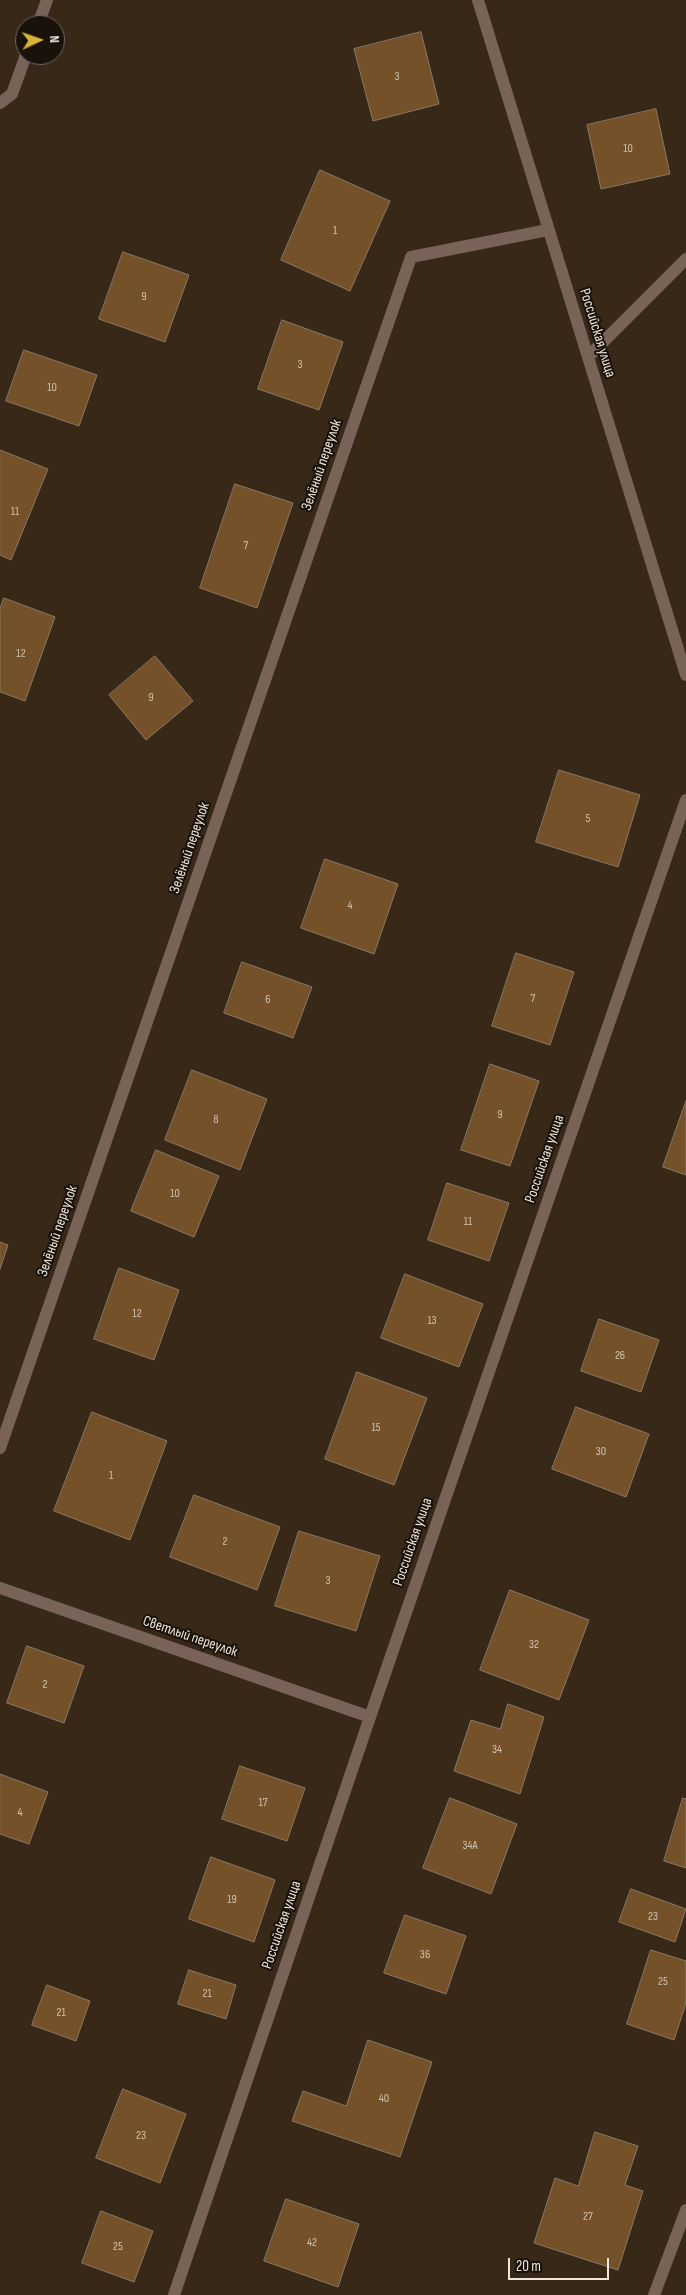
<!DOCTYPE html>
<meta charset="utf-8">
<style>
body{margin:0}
#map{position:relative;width:686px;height:2295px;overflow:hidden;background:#372818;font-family:"Sofia Sans Condensed",sans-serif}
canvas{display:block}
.north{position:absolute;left:15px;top:15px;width:50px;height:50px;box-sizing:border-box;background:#19120b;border:1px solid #6f665e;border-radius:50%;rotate:87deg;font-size:14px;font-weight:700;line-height:20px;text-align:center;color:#efe5db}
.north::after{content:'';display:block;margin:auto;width:18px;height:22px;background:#d8b434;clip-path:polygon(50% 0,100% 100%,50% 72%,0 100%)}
.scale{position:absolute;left:508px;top:2258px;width:101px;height:22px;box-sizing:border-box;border:2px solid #efe5db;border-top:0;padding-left:6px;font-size:15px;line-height:18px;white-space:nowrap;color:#efe5db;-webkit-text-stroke:4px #19120b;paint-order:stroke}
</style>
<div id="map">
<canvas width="686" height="2295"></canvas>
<div class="north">N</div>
<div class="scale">20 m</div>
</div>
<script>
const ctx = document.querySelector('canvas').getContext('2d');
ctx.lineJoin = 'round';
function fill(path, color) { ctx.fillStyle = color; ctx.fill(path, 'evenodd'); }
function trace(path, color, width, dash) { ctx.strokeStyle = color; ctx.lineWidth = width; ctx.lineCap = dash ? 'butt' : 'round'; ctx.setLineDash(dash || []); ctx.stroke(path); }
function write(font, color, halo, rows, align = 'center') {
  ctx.font = font + ' "Sofia Sans Condensed",sans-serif'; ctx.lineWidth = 4; ctx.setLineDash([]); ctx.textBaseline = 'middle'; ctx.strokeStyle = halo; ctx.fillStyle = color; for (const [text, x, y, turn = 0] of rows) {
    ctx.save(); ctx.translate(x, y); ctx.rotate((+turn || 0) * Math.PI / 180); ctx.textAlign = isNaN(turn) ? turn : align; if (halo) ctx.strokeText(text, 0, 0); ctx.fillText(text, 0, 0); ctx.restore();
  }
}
const building = new Path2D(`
 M421 32 439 104 373 121 354 49Z
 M656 109 670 174 601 189 587 125Z
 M320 170 390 201 350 291 281 260Z
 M123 252 189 275 165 342 99 319Z
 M282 320 343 342 319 410 258 389Z
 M24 350 97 375 79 426 6 401Z
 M0 450 48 469 11 560 0 555Z
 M235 484 293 503 257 608 200 588Z
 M4 598 55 617 25 701 0 692V609Z
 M155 656 193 701 146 740 109 695Z
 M559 770 640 795 618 867 536 842Z
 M325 859 398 884 374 954 301 928Z
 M516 953 574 972 550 1045 492 1026Z
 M242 962 312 987 293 1038 224 1013Z
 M490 1064 539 1081 510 1166 461 1150Z
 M192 1070 267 1099 240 1170 165 1140Z
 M686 1101V1175L663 1167Z
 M156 1150 219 1176 194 1237 131 1211Z
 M447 1183 509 1203 489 1261 428 1240Z
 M0 1242 8 1245 0 1269Z
 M119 1268 179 1290 154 1360 94 1339Z
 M405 1274 483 1304 459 1367 381 1338Z
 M599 1319 659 1340 641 1392 581 1371Z
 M357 1372 427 1398 394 1485 325 1459Z
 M576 1407 649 1434 626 1497 552 1469Z
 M92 1412 167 1441 130 1540 54 1511Z
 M194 1495 280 1527 257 1590 170 1557Z
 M299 1531 380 1556 356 1631 275 1606Z
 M510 1590 589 1620 559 1700 480 1670Z
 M27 1646 84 1666 64 1723 7 1703Z
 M508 1704 544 1717 520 1794 454 1771 471 1720 500 1729Z
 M240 1766 305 1788 287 1841 222 1819Z
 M0 1774 48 1792 29 1844 0 1834Z
 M450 1798 517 1824 491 1894 423 1868Z
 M683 1798 686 1799V1868L664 1861Z
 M211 1857 275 1880 254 1942 189 1919Z
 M631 1889 686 1909 675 1942 619 1922Z
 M405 1915 466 1936 446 1994 384 1973Z
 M651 1950 686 1961V2003L674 2040 627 2024Z
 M189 1970 236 1985 226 2019 178 2004Z
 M47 1985 90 2001 76 2041 32 2025Z
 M368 2040 432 2062 400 2157 292 2121 303 2091 346 2106Z
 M123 2089 186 2114 160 2183 96 2158Z
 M595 2132 638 2146 625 2185 643 2191 618 2270 534 2243 555 2178 578 2186Z
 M286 2199 359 2224 338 2287 264 2261Z
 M101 2211 153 2231 134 2282 82 2263Z`);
const minor = new Path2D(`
 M478 0 686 675
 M38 25 47 0
 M0 103 12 94 26 55
 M588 357 686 259
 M0 1448 411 257 548 230
 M0 1588 370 1717
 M174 2295 370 1717 686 800
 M654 2295 686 2210`);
const numberNames = [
 ["3",397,77],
 ["10",628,149],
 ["1",335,231],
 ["9",144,297],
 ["3",300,365],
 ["10",52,388],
 ["11",15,512],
 ["7",246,546],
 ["12",21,654],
 ["9",151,698],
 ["5",588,819],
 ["4",350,906],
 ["7",533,999],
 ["6",268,1000],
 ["9",500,1115],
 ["8",216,1120],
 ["10",175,1194],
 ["11",468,1222],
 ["12",137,1314],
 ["13",432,1321],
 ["26",620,1356],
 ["15",376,1428],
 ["30",601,1452],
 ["1",111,1476],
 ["2",225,1542],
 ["3",328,1581],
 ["32",534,1645],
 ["2",45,1685],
 ["34",497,1750],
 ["17",263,1803],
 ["4",20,1813],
 ["34А",470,1846],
 ["19",232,1900],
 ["23",653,1917],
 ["36",425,1955],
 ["25",663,1982],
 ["21",207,1994],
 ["21",61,2013],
 ["40",384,2099],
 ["23",141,2136],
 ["27",588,2217],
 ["42",312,2243],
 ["25",118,2247]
];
const streetNames = [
 ["Российская улица",597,333,73],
 ["Зелёный переулок",322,465,-71],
 ["Зелёный переулок",190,848,-71],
 ["Российская улица",545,1159,-71],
 ["Зелёный переулок",58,1231,-71],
 ["Российская улица",413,1542,-71],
 ["Светлый переулок",190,1637,19],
 ["Российская улица",282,1925,-71]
];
fill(building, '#755129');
trace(building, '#8a7967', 1);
trace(minor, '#796258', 12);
write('12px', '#d0c0ae', null, numberNames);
write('15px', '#efe5db', '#19120b', streetNames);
</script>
